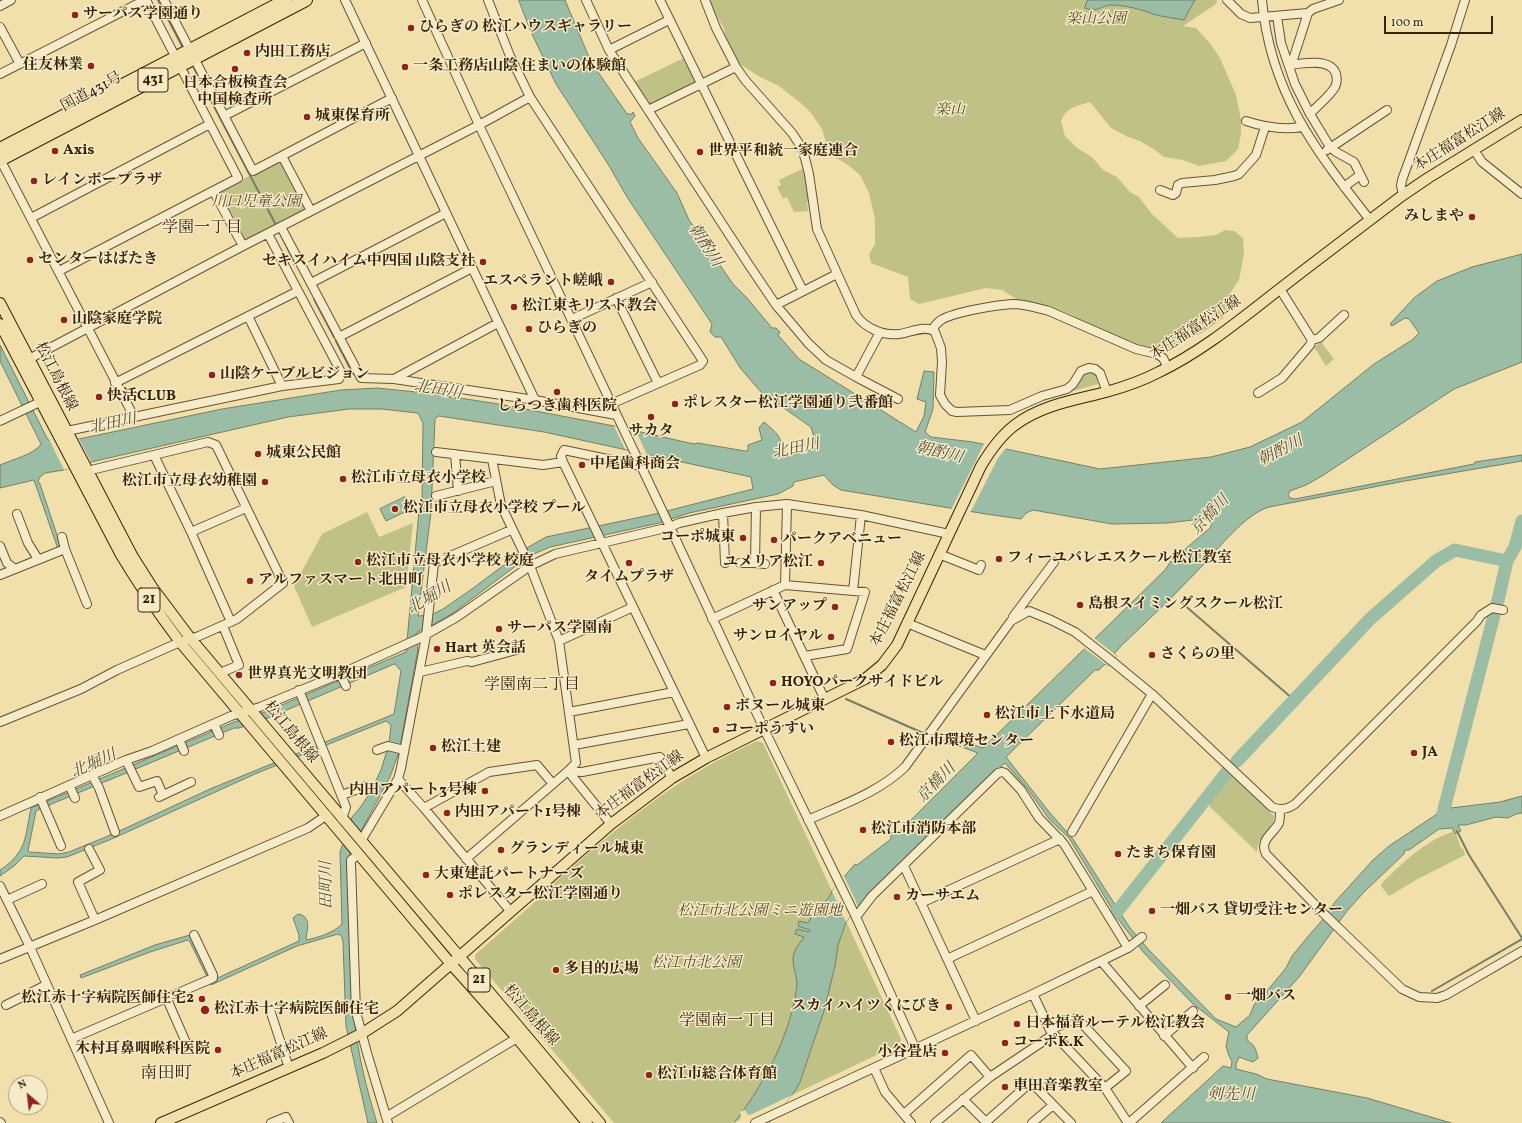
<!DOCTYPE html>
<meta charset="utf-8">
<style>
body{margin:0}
#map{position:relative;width:1522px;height:1123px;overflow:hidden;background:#f1e0ac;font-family:Vollkorn,serif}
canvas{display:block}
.north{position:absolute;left:8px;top:1075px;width:40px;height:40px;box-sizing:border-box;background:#f6ebc9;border:1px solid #ab9b7b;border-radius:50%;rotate:332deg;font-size:11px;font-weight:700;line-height:16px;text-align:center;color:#3b2206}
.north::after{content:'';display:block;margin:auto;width:14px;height:18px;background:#8f2418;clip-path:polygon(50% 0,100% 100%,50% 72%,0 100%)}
.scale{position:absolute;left:1384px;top:16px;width:109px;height:18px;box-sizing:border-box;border:2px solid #3b2206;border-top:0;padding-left:5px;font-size:12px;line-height:14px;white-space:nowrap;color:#3b2206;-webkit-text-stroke:3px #f6ebc9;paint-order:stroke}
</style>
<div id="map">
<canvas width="1522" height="1123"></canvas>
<div class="north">N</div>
<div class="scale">100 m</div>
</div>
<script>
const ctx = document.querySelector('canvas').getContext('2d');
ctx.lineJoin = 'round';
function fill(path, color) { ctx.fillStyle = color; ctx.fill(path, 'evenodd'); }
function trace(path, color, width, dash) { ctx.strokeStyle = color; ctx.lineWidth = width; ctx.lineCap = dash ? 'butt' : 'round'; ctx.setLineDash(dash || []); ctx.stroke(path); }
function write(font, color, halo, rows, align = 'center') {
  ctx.font = font + ' Vollkorn,"Noto Serif JP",serif'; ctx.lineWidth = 3; ctx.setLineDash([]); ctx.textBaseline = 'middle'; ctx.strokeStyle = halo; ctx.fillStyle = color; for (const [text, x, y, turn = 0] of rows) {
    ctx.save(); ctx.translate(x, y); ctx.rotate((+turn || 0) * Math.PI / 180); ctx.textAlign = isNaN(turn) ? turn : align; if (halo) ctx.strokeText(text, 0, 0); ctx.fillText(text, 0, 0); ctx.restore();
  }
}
const green = new Path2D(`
 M708 0H1217L1216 4 1183 26 1196 28 1208 41 1219 56 1236 95 1241 120V134L1238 149 1226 161 1199 166 1183 160 1164 157 1152 148 1140 141 1128 137 1111 128 1090 102C1075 107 1068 106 1061 121L1065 136 1077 148 1092 157 1103 170 1117 177 1130 192 1139 197 1152 214 1178 238 1199 237 1216 235 1225 230 1234 231 1243 238 1244 254 1239 280 1231 292 1230 305 1223 318 1203 332 1172 348 1155 349 1135 344 1117 336 1095 329 1072 315 1048 305 1018 300 1002 290 986 288 919 304 910 299 908 277 871 263 869 254 875 244V219L869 193 860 175 848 165 833 156 827 146 822 129 811 113 802 104 779 86 760 77 740 64 729 48 724 29Z
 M684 58 696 82 648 105 634 82Z
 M279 161 282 162 304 207V210L245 240 244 239 219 194V191Z
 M806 167 811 199 807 202 808 211 794 212 787 197 783 199 777 187 781 185 779 180Z
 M1321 342 1334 359 1326 366 1314 347Z
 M1088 373H1092L1097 376 1098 384 1066 393 1076 387 1082 376Z
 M367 512 379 537 413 523 406 587 312 627 294 586 322 534Z
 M757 741 763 743 901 1039 900 1044 792 1095 741 1116 740 1119 732 1123H614L475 959V955L554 885V883C584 857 614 830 647 806 681 780 718 759 757 741Z
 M1230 774 1253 795 1274 816C1273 832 1258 834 1257 852L1210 807V796Z
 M1452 832 1457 836 1461 848 1464 850 1465 855 1414 881 1393 894 1389 896 1381 886 1383 882C1404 862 1423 842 1452 832Z`);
const water = new Path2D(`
 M519 0H565L591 62 627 114H632L633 112 635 116 630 122 638 138 677 193 689 220 733 284 747 298 772 328H776L780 332 778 335 799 359 916 432 924 416 926 402 917 399 924 371 934 372 933 409 925 432 931 437 973 442 1100 469 1211 457 1250 447 1302 422 1374 364 1412 340 1419 333 1409 319 1405 318 1392 326 1390 324 1414 298 1437 281 1472 267 1522 254V362L1454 389 1322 476 1306 485 1290 491 1288 495 1290 498 1295 499 1474 464 1475 462 1522 455V461L1405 481 1269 507C1248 513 1224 542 1209 558L1208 560 1171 598 1121 646 1114 654 1117 656 1108 666 1105 664 1099 670H1095L1006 757 1050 813 1073 839 1130 928 1149 950 1216 1019 1236 1027 1250 1015 1254 1005 1265 991H1267L1286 968 1292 956 1306 939 1324 918 1335 902 1373 860 1389 846 1440 812 1443 796H1450V801L1451 808 1500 802 1522 796V813L1516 814 1508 818 1496 817 1466 825H1458L1461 831 1455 834 1452 828 1439 829 1409 850H1405L1404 854 1364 892 1347 911 1299 977 1247 1035V1040C1255 1045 1256 1050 1258 1058L1253 1062 1239 1057 1236 1064V1069L1256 1074 1267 1079 1367 1098 1451 1123H1161L1223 1066 1231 1068 1232 1061 1229 1056 1226 1046 1229 1032 1193 1004 1144 953 1118 919 1069 838 1049 819 1027 788 1005 763 868 894 846 922 838 945 835 966 824 1011 800 1082 795 1091 769 1123H734C760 1089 783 1049 793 1007 794 1000 797 990 797 983 796 973 791 962 794 953 796 947 801 942 804 937L795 934 797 929 809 932 810 930 798 926 799 921 808 923 815 910 820 909 831 894 832 891 855 864 857 865 891 839V835L894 832 898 833 978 753 932 736 934 732 983 748 1165 570 1171 561 1210 528 1212 523V519L1210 518 1167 523 1112 524 1033 510 1026 513 1021 519 986 514 841 490 833 485 824 475 794 482 793 486 778 494 689 513 659 523 550 547 529 556 453 613 431 626 416 633 418 649 399 752 390 777 362 829 354 840 348 861 354 1014C357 1051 366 1087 377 1123H368L346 1026 343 942 342 937 338 934 297 946 211 985 190 942 188 940 150 952 81 978 80 975 155 945 190 935 213 980 299 941V935L293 918 298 914 302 915C311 920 307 930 306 938L307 940C319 937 333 933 342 924L340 852 352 817 359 809 370 793 381 770 389 744 391 725 386 721 255 774 114 838 67 857 57 858 24 856 14 866 0 876V870C28 852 25 835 31 808L234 722 265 712 406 652 419 511 422 500 423 423 419 415 417 413 382 409H349L288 417 91 462 64 470 45 473 40 477 38 481 40 484 61 547 58 549 34 480 0 488V465C11 460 35 454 41 444L0 361V345L48 440 79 439 222 409 341 390 377 388 426 393 499 404 614 426 694 444 698 443 745 451H748V445L762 440 759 428 764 422C782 437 779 436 786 457L817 448 811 427 761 392 741 369 721 337H715L710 332 712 324 627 197 608 164 556 84 531 32ZM439 416 544 432 751 477 753 489 655 514 546 537 525 549 472 589 443 609 431 615 418 616 431 512 435 419ZM395 664 401 671 394 714 210 789 113 834 69 852 59 854 29 852 28 851 36 811 42 808 234 728H239L268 718Z
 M1088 0H1195L1184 20C1174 18 1163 17 1153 14 1140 9 1125 5 1111 5 1100 6 1098 13 1085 8Z
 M405 497 411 509 386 521 380 509Z`);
const pier = new Path2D(`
 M614 426 636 431 647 455 625 449Z
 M49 439H79L91 462 64 470Z
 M985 442 1007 447 998 458 970 513 951 510Z
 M1094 638 1117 656 1108 666 1084 648Z
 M844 876 858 906 846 922 832 891Z
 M792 1095 769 1123H734L740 1119 741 1116 740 1112 745 1110 747 1114 750 1115Z`);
const stream = new Path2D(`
 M0 0H1
 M158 0 182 46
 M194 68 277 227
 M279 231 294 261
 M314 299 334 337
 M336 341 353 374
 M1515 547 1519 548
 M1182 603 1293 699
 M846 699 923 733
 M1457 831 1469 855 1522 938
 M1432 991 1522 939`);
const river = new Path2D(`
 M1237 761 1370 619 1436 561 1455 550 1507 561
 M1443 813 1499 596 1507 561 1515 547 1522 521
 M1116 913 1227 772`);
const minor = new Path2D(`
 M146 0 176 58
 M164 0 190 50
 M345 0 535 400
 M422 0 479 125 670 527 764 729 856 917 915 1048
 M488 0 510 56 530 97 703 361 700 365 611 404
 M586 0 609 50 749 265 776 305 808 343 826 360 856 377 880 332
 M660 0 803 291
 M705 0 716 28 736 67 745 80 792 133 800 145 805 158 809 174 817 229 856 315C865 328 883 336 899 334 909 333 927 324 935 332L941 348 942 362 940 395 945 404 952 411 957 412 1010 410 1042 396 1067 389 1073 384 1081 371 1089 368 1095 369 1100 373 1107 392
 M1227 0 1241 14 1250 18 1308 13
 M1262 0C1270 92 1315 150 1370 220
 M0 6 11 0
 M1277 16 1281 43 1295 84 1310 114 1330 147 1336 152 1354 162 1364 182
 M0 27 20 64
 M609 50 669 20
 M194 58 253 171 392 98
 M1291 65C1303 63 1331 58 1336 74 1337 78 1337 83 1335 87 1329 97 1318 105 1310 114
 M1290 69 1308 13 1313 9 1339 0
 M0 74 145 0
 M648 110 736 67
 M224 116 366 43
 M1246 121C1264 127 1283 130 1302 127
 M1327 150 1387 110
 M1474 150 1482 162 1522 194
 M282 156 311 211
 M0 159 134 417
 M1344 187 1360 175
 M1160 190 1173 195 1176 193 1178 185 1182 183 1215 180 1234 176 1239 174 1256 155 1265 127
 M214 192 243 246
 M1403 195 1401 186 1402 180 1451 45 1465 0
 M31 218 210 124
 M281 227 361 378 394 379 498 323
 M59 271 238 178 180 66
 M311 283 446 213
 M1280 289 1312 340 1319 338 1344 315
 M616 298 658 383
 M776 305 837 274
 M248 316 282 386
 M572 319 652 282
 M933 329C935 325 937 323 941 320 954 312 996 305 1013 304 1025 304 1037 308 1049 311L1136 349 1157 354 1163 358 1168 368
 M339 337 472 268
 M29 359 243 246 479 125 530 97
 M856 377 898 399
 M394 379 535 400 616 415
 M115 383 298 291
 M1258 393 1282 378 1310 345 1312 340
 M0 421 40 402
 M67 431 282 386 339 379 342 374 268 234
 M436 452 543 465 563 462 706 758
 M455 454 458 491
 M154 455 191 532 231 622
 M563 462 561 456 564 450 641 466
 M436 496 496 481
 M723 513 725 563
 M17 514 28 543 38 559
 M191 532 246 508
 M62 537 65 549 87 604
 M0 546 7 563 15 569
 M939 554 979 570 981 565
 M740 563H755L756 507
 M755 563 765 564
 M0 575 65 549
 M785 585 787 504
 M773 590 825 700
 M853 591 861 515
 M1013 617 1054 562
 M712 619 785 585 865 592 847 649 805 656
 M907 623 985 655
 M559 641 633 607
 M420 672 467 661 472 662 520 649
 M220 673 239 665 223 626
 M340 674 346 686
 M299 690 346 807 342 819
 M569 712 674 692
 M0 722 81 689 117 670 180 642 199 636 237 619 283 583 216 445 208 442 87 471
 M214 724 219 735
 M179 739 184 751
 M574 745 689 724
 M377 750 388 746 404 750
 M126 760 139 787 157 781 163 795
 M568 771 582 772 660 757 672 778
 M568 771 611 824
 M92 775 99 788 115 832
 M398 779 424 808 511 912
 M69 785 75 798
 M342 795 366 786
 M40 797 61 846
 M159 797 191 782
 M424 808 489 772 537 765 553 784
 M1280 810C1280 814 1280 819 1279 823 1273 834 1259 840 1266 854L1323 913 1402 989 1419 997 1437 998 1446 995 1522 951
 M0 816 126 760 152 751 231 716 260 707 340 674 420 638 457 617 530 566 555 554 670 527 679 523 723 513 756 507 787 504 861 515 949 534
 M808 820C841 805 878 793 905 767L1011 621 1029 611 1051 620 1075 632 1113 662 1152 694 1272 807C1281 811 1288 809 1295 804L1477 621 1481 615 1492 608 1503 610
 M1072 832 1152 694
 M361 841 398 779 401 768 426 636 434 563 511 530
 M89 849 100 870 78 882 95 920
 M359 854 351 860V864L356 1012 367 1053 388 1123
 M466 859 568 771 576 763 559 641 530 566 501 505 492 459
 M904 866 976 1021
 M0 886 30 947 109 1123
 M7 900 42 884
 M921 903 1060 839
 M856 917 872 896 998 773 1002 772 1005 773 1021 790 1039 818 1064 844 1128 948
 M0 959 95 920 308 828 327 815
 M947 959 1093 891
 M1101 961 1193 1068
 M1033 994 1050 1030 1105 1088 1128 1123
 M166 997 188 1047
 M6 1005 46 985
 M1139 1006 1165 985
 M270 1010 289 1068
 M1050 1030 1077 1018 1126 1071 1105 1088
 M1164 1036 1193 1011
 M71 1039 213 978V975L194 935
 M874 1068 885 1092 911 1123
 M963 1099 987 1123
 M904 1114 971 1055 990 1077
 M386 1117 517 1038
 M0 1122 1 1123
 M986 1122 1031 1082 1071 1123
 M271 1123 286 1117 289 1123
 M755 1123 1033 994 1128 948 1142 937
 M935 1123 990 1077 1054 1034
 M1032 1123 1053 1105
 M1129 1123 1204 1057`);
const major = new Path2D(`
 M0 303 133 557 152 587 191 639 600 1123
 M0 324 121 555C139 585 159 614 180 642L451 964 517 1038 587 1123
 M161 1123 323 1053 361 1034 397 1011 611 824 672 778 706 758 865 679 882 665 897 645 981 466C990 451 1000 436 1015 425 1041 405 1075 400 1106 392 1124 387 1142 381 1159 372 1203 351 1242 318 1281 288 1321 257 1362 226 1403 195L1428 178 1522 120`);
const highway = new Path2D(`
 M0 149 286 0
 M0 160 306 0`);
const markers = [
 [75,15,4,"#8f2418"],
 [411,28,4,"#8f2418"],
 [247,53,4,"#8f2418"],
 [91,66,4,"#8f2418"],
 [405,67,4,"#8f2418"],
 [235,69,4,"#8f2418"],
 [307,117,4,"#8f2418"],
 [55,151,4,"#8f2418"],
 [700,152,4,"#8f2418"],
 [34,181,4,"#8f2418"],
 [1472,217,4,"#8f2418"],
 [30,260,4,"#8f2418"],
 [483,262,4,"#8f2418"],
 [611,282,4,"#8f2418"],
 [514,307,4,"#8f2418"],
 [64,320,4,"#8f2418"],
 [529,329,4,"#8f2418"],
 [212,375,4,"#8f2418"],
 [557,392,4,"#8f2418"],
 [99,397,4,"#8f2418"],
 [675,404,4,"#8f2418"],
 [651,417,4,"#8f2418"],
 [258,454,4,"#8f2418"],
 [582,465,4,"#8f2418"],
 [343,479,4,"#8f2418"],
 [265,482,4,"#8f2418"],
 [395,509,4,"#8f2418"],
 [743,538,4,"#8f2418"],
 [774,540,4,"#8f2418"],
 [999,559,4,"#8f2418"],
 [358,562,4,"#8f2418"],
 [629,563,4,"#8f2418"],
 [821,563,4,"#8f2418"],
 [250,581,4,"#8f2418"],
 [1080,605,4,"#8f2418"],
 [835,607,4,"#8f2418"],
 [499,629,4,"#8f2418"],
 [831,637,4,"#8f2418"],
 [437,649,4,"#8f2418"],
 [1152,655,4,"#8f2418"],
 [239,675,4,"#8f2418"],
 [773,683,4,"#8f2418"],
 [727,707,4,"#8f2418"],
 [987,715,4,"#8f2418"],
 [716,730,4,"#8f2418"],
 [891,742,4,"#8f2418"],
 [433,748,4,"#8f2418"],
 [1414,753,4,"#8f2418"],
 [485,791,4,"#8f2418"],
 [447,813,4,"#8f2418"],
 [863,830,4,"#8f2418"],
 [501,850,4,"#8f2418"],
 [1118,854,4,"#8f2418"],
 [426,875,4,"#8f2418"],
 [450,895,4,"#8f2418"],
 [897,897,4,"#8f2418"],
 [1152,911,4,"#8f2418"],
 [556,970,4,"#8f2418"],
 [1228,997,4,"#8f2418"],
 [202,999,4,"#8f2418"],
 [949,1007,4,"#8f2418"],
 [205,1010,5,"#8f2418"],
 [1017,1024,4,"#8f2418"],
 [1005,1043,4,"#8f2418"],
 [218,1050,4,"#8f2418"],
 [945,1053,4,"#8f2418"],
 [649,1075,4,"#8f2418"],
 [1005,1087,4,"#8f2418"]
];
const shields = [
 [153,80,30],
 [149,600,22],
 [479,980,22]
];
const shieldNames = [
 ["431",153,80],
 ["21",149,600],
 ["21",479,980]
];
const poiNames = [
 ["サーパス学園通り",83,15],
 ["ひらぎの 松江ハウスギャラリー",419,28],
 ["内田工務店",255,53],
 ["住友林業",83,66,"right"],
 ["一条工務店山陰 住まいの体験館",413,67],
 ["日本合板検査会",235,84,"center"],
 ["中国検査所",235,101,"center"],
 ["城東保育所",315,117],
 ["Axis",63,151],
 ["世界平和統一家庭連合",708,152],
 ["レインボープラザ",42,181],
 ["みしまや",1464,217,"right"],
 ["センターはばたき",38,260],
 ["セキスイハイム中四国 山陰支社",475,262,"right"],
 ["エスペラント嵯峨",603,282,"right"],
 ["松江東キリスト教会",522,307],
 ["山陰家庭学院",72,320],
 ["ひらぎの",537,329],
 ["山陰ケーブルビジョン",220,375],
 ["快活CLUB",107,397],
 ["ポレスター松江学園通り弐番館",683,404],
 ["しらつき歯科医院",557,407,"center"],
 ["サカタ",651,432,"center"],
 ["城東公民館",266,454],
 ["中尾歯科商会",590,465],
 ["松江市立母衣小学校",351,479],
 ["松江市立母衣幼稚園",257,482,"right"],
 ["松江市立母衣小学校 プール",403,509],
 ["コーポ城東",735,538,"right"],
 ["パークアベニュー",782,540],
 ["フィーユバレエスクール松江教室",1007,559],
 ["松江市立母衣小学校 校庭",366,562],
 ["ユメリア松江",813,563,"right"],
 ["タイムプラザ",629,578,"center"],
 ["アルファスマート北田町",258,581],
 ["島根スイミングスクール松江",1088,605],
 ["サンアップ",827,607,"right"],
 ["サーパス学園南",507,629],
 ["サンロイヤル",823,637,"right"],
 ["Hart 英会話",445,649],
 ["さくらの里",1160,655],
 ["世界真光文明教団",247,675],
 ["HOYOパークサイドビル",781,683],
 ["ボヌール城東",735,707],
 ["松江市上下水道局",995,715],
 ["コーポうすい",724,730],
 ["松江市環境センター",899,742],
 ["松江土建",441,748],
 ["JA",1422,753],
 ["内田アパート3号棟",477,791,"right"],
 ["内田アパート1号棟",455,813],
 ["松江市消防本部",871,830],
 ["グランディール城東",509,850],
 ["たまち保育園",1126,854],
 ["大東建託パートナーズ",434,875],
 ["ポレスター松江学園通り",458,895],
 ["カーサエム",905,897],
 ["一畑バス 貸切受注センター",1160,911],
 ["多目的広場",564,970],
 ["一畑バス",1236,997],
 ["松江赤十字病院医師住宅2",194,999,"right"],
 ["スカイハイツくにびき",941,1007,"right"],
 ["松江赤十字病院医師住宅",214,1010],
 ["日本福音ルーテル松江教会",1025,1024],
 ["コーポK.K",1013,1043],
 ["木村耳鼻咽喉科医院",210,1050,"right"],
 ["小谷畳店",937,1053,"right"],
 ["松江市総合体育館",657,1075],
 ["車田音楽教室",1013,1087]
];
const parkNames = [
 ["楽山公園",1096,20],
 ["楽山",950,111],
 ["川口児童公園",256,203],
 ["松江市北公園ミニ遊園地",760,912],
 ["松江市北公園",696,964]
];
const streetNames = [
 ["国道431号",92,93,-28],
 ["本庄福富松江線",1460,141,-32],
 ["本庄福富松江線",1196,329,-33],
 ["松江島根線",55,377,63],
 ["本庄福富松江線",899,600,-63],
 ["松江島根線",290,733,50],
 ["本庄福富松江線",640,786,-36],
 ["松江島根線",530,1016,49],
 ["本庄福富松江線",279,1055,-24]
];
const neighbourhoodNames = [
 ["学園一丁目",202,229],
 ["学園南二丁目",532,686],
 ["学園南一丁目",727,1022]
];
const waterNames = [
 ["朝酌川",704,246,57],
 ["北田川",438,391,9],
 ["北田川",113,425,-12],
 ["北田川",796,450,-12],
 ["朝酌川",1281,452,-27],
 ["朝酌川",939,454,13],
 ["京橋川",1211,516,-47],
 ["北堀川",430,599,-31],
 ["北堀川",94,765,-24],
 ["京橋川",937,784,-46],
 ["田町川",328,885,-91],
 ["剣先川",1231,1096]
];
const quarterNames = [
 ["南田町",166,1075]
];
fill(green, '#c0c186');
fill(water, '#9bbda5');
trace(water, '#757f65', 1);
fill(pier, '#f1e0ac');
trace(stream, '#757f65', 2);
trace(river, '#9bbda5', 13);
trace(minor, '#685230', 10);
trace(major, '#3b2206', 12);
trace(highway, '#3b2206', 14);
trace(minor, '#f6ebc9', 8);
trace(major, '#f1e0ac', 10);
trace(highway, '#f1e0ac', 12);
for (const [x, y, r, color] of markers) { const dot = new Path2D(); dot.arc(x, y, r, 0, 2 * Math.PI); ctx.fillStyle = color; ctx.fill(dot); trace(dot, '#f6ebc9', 1.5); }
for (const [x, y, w] of shields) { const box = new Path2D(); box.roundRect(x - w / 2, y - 12, w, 24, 3); ctx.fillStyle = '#f6ebc9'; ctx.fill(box); trace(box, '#3b2206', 1); }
write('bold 14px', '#3b2206', null, shieldNames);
write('bold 15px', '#3b2206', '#f6ebc9', poiNames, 'left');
write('italic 15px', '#5c4a26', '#f6ebc9', parkNames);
write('15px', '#3b2206', '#f6ebc9', streetNames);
write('16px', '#3b2206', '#f6ebc9', neighbourhoodNames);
write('italic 16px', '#585036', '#f6ebc9', waterNames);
write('17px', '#3b2206', '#f6ebc9', quarterNames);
</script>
